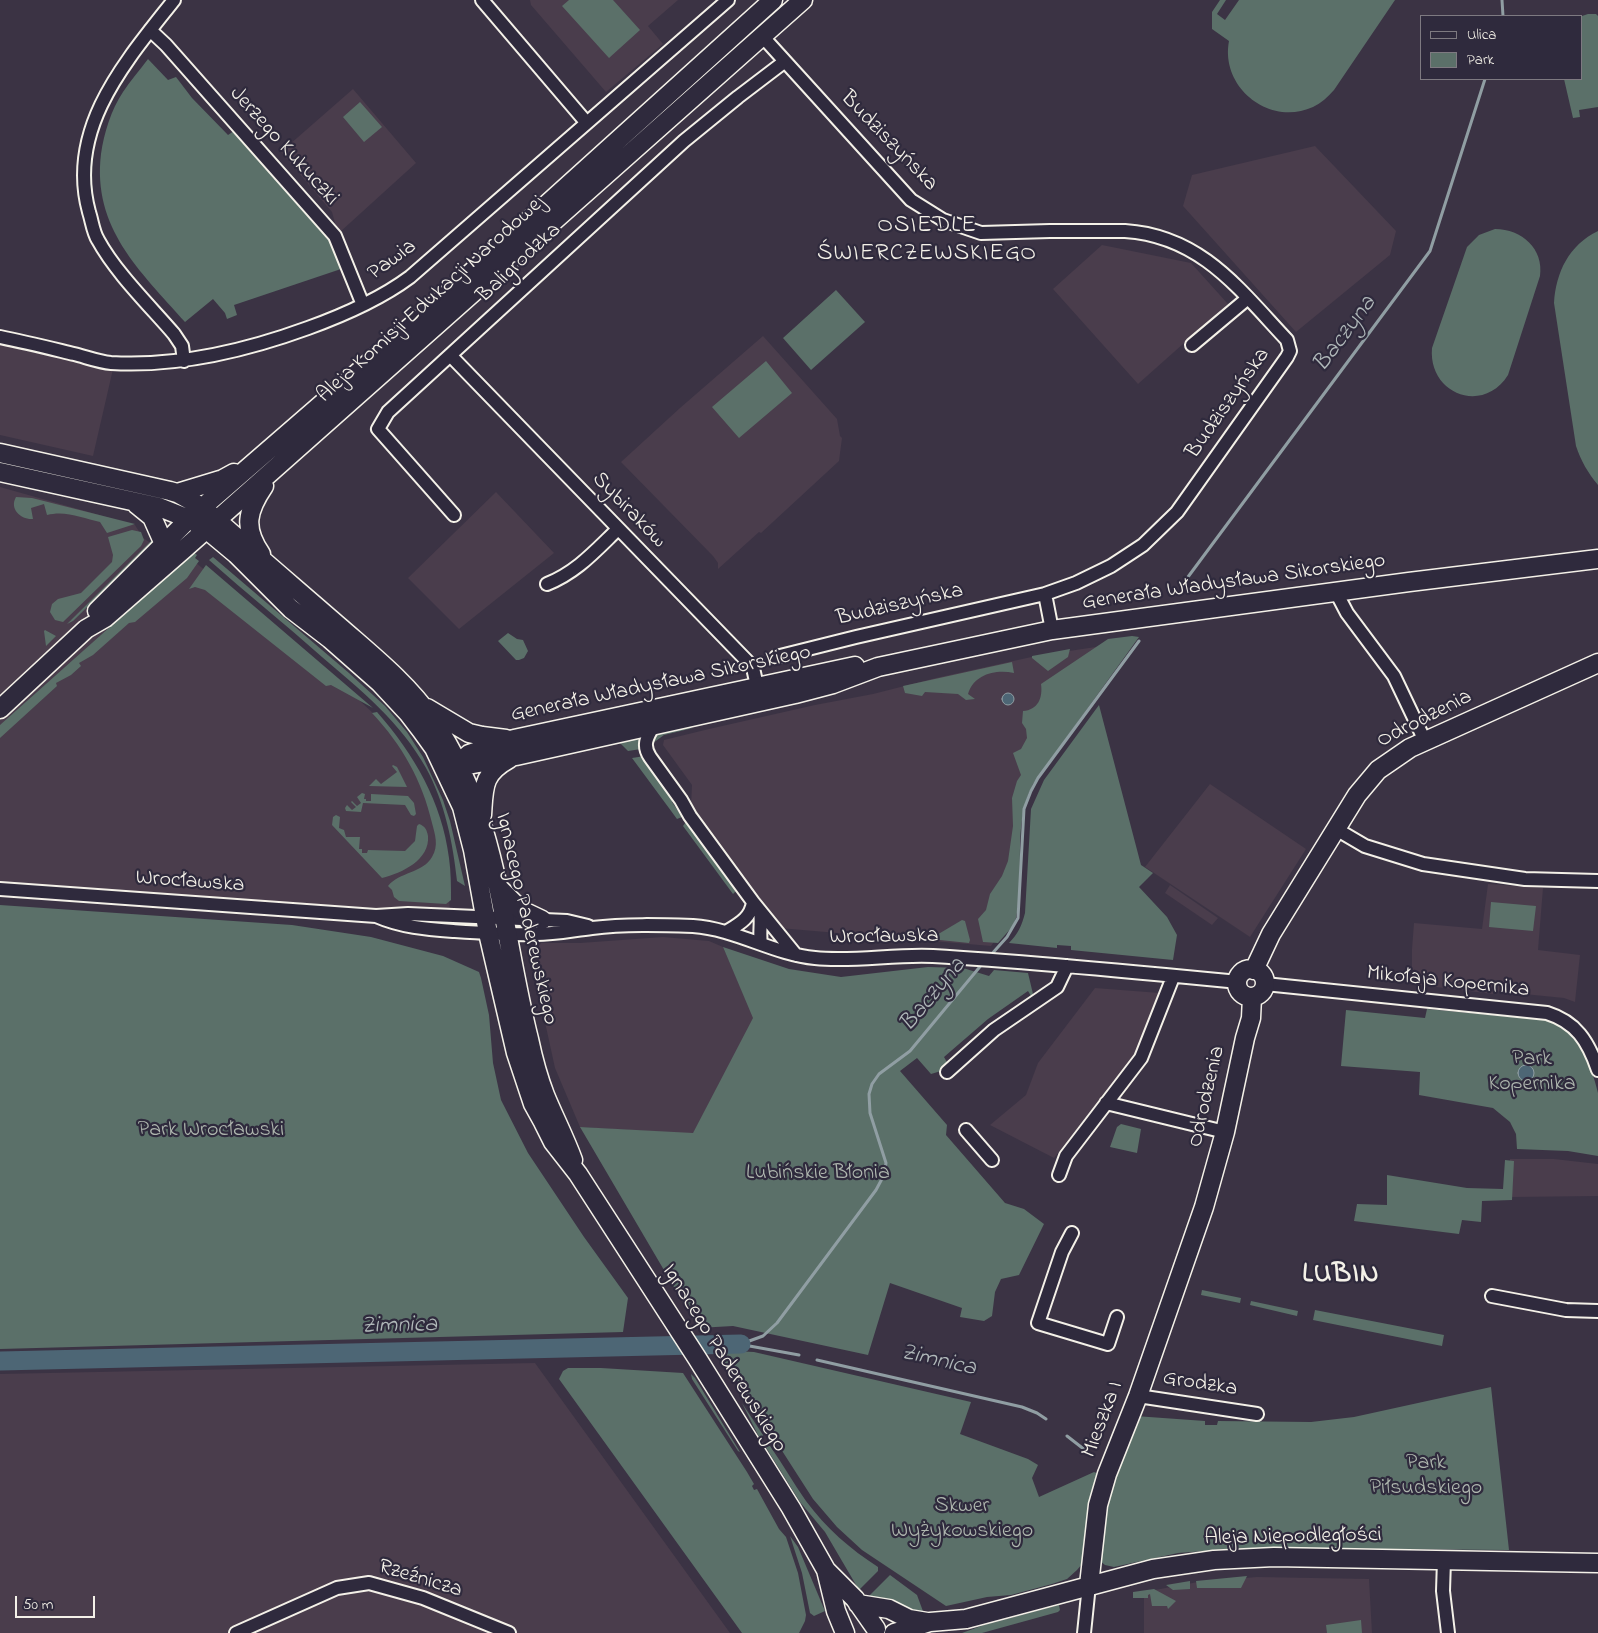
<!DOCTYPE html>
<meta charset="utf-8">
<style>
body{margin:0}
#map{position:relative;width:1598px;height:1633px;overflow:hidden;background:#3b3344;font-family:"Indie Flower",sans-serif}
canvas{display:block}
.legend{position:absolute;left:1420px;top:15px;width:162px;height:65px;box-sizing:border-box;background:#2f2a3d;border:1px solid #7e7a81;margin:0;padding:6px 9px;list-style:none;font-size:15px;color:#f4f1e8}
.legend li{display:flex;align-items:center;gap:10px;height:25px}
.legend b{width:25px;border:1px solid #7e7a81}
.scale{position:absolute;left:15px;top:1596px;width:80px;height:22px;box-sizing:border-box;border:2px solid #f4f1e8;border-top:0;padding-left:6px;font-size:15px;line-height:18px;white-space:nowrap;color:#f4f1e8;-webkit-text-stroke:4px #2f2a3d;paint-order:stroke}
</style>
<div id="map">
<canvas width="1598" height="1633"></canvas>
<ul class="legend">
<li><b style="height:6px;background:#2f2a3d"></b>Ulica</li>
<li><b style="height:14px;background:#5b7069"></b>Park</li>
</ul>
<div class="scale">50 m</div>
</div>
<script>
const ctx = document.querySelector('canvas').getContext('2d');
ctx.lineJoin = 'round';
function fill(path, color) { ctx.fillStyle = color; ctx.fill(path, 'evenodd'); }
function trace(path, color, width, dash) { ctx.strokeStyle = color; ctx.lineWidth = width; ctx.lineCap = dash ? 'butt' : 'round'; ctx.setLineDash(dash || []); ctx.stroke(path); }
function write(font, color, halo, rows, align = 'center') {
  ctx.font = font + ' "Indie Flower",sans-serif'; ctx.lineWidth = 4.5; ctx.setLineDash([]); ctx.textBaseline = 'middle'; ctx.strokeStyle = halo; ctx.fillStyle = color; for (const [text, x, y, turn = 0] of rows) {
    ctx.save(); ctx.translate(x, y); ctx.rotate((+turn || 0) * Math.PI / 180); ctx.textAlign = isNaN(turn) ? turn : align; if (halo) ctx.strokeText(text, 0, 0); ctx.fillText(text, 0, 0); ctx.restore();
  }
}
const built = new Path2D(`
 M530 0H678L648 26 663 44 606 92 531 5Z
 M353 89 416 163 340 232 336 227 332 212 281 152Z
 M1315 146 1396 231 1390 255 1296 332 1183 206 1192 175Z
 M1102 245 1191 263 1228 304 1138 384 1053 289Z
 M763 336 837 419 840 436 842 438 839 461 761 533 759 532 718 569V563L713 556 621 462 680 408Z
 M0 345 113 369 93 456 0 435Z
 M0 487 135 525 143 538 182 563 189 557 343 685 391 730 421 776 447 852 450 913 0 883Z
 M496 492 554 553 459 629 408 578Z
 M1122 643 1023 785 1002 931 991 946 779 928 694 812 691 806 692 785 663 745 664 740 709 729 815 705 873 694 936 678 1036 656Z
 M1210 784 1306 849 1250 937 1145 867Z
 M1488 884 1543 888 1538 950 1580 955 1575 1002 1564 998 1494 991 1493 994 1412 984V949L1414 923 1482 929Z
 M1170 885 1218 918 1212 925 1165 893Z
 M663 937 709 941 723 947 754 1018 693 1134 580 1127 555 1068 531 958 541 943H580Z
 M1095 988 1160 993 1134 1056 1054 1158 990 1125 1026 1095 1038 1063Z
 M1510 1159H1554L1598 1164V1196L1512 1197 1509 1193Z
 M535 1363 730 1633H0V1374Z
 M1257 1577 1369 1579 1372 1633H1144V1592L1198 1582Z`);
const green = new Path2D(`
 M569 0H613L640 30 609 58 562 6Z
 M1220 0H1226L1217 14 1225 20 1239 0H1395L1334 90C1328 97 1321 103 1313 107 1269 127 1220 87 1229 41L1212 29V12Z
 M1588 14H1596L1598 16V107L1579 110 1580 117 1573 118 1564 79H1582V16Z
 M148 59 168 80 176 77 192 98 228 135 234 131 331 239 341 269 234 305 237 315 227 319 225 313 213 299 185 322C140 271 92 228 101 154 104 133 111 110 123 92 130 81 140 70 148 59Z
 M360 102 382 127 364 142 343 117Z
 M1495 229C1522 229 1544 249 1540 276L1508 375C1483 415 1428 394 1432 348L1467 247 1479 235Z
 M1598 231V485C1588 473 1581 461 1576 446L1554 303C1556 272 1569 245 1598 231Z
 M836 290 865 322 811 370 783 338Z
 M766 361 792 393 739 438 712 407Z
 M16 497 32 498 135 524 107 533 100 522C83 518 65 510 47 515L44 504 31 508 33 519C21 520 9 509 16 497Z
 M132 530 141 532 144 540 141 546 63 622 55 620 50 612 52 604 58 599 81 593 112 562 113 555 108 537Z
 M153 539 151 544 73 621 67 624Z
 M192 551 197 555 195 558 199 561 187 578 135 622 129 623 93 655 79 663 81 666 71 675 56 683 57 686 0 738V725L120 618 156 582Z
 M213 557 349 673 385 706 407 732 423 757 443 800 450 821 465 886 457 881C453 843 445 803 426 768 401 723 361 690 322 657 285 624 246 593 209 560Z
 M206 565 373 708 331 685 326 686 205 590 195 587 189 589Z
 M45 630 56 636 46 646 44 631Z
 M508 633 517 639 523 640 528 651 524 658 519 660H516L498 641Z
 M1132 636 1139 637 1033 784C1011 827 1026 873 1016 918L1012 927 998 943 983 942 978 919 986 910 990 894 1002 876 1008 861 1013 826 1012 798 1017 781 1021 775 1013 753 1021 749 1027 738 1026 729 1022 723 1023 711C1038 710 1043 698 1041 684L1108 639Z
 M1070 649 1068 657 1048 671 1032 658V656Z
 M1012 662 1014 673C996 669 974 674 968 694L975 699 966 700 958 694 925 692 922 696 905 693 903 686Z
 M1099 705 1141 865 1153 873 1139 887 1167 917 1177 935 1173 960 1071 950V946L1057 945V948L1009 943C1018 934 1022 925 1025 913L1031 809 1044 780Z
 M377 712C414 754 442 802 449 858 451 872 451 886 451 900L446 904 399 901 394 897 392 890 388 886C399 872 423 873 432 857 439 846 435 834 432 823 422 780 402 745 372 713Z
 M693 728 664 735 649 746 656 732 670 729Z
 M641 736V749L628 751 620 743 619 739Z
 M645 756 672 795V802L682 817 677 819 632 758Z
 M393 765 397 767 407 787 369 786 376 779 381 784 397 772 392 766Z
 M362 793 365 794 364 799H366V801H371V794L408 796 414 803 416 814 414 816 411 815 405 805 363 803 361 812 346 811 345 808 347 805 352 810 356 807 351 802 352 801 357 806 361 803 357 797Z
 M336 815 340 817 339 828 344 830 346 837H360L359 849H362V853H367L368 850 405 851 415 841 417 826 419 824C425 826 427 830 428 836 430 860 402 873 382 878L332 825 333 817Z
 M686 822 737 890 733 894 683 826Z
 M1491 902 1536 906 1533 931 1489 927Z
 M0 905 292 925 371 937 443 956 479 972 481 978 489 1015 493 1063 501 1100 528 1153 584 1237 628 1298 623 1332 0 1349Z
 M962 920 965 921 970 940 969 943 930 939Z
 M723 947 789 969 841 977 928 967 963 968 989 976 994 970 1028 973 1033 994 1031 996 1028 991 988 1019 944 1057 948 1064 941 1071 931 1074 917 1058 900 1071 947 1125 946 1135 1005 1203 1024 1209 1044 1224 1019 1275 1001 1279 995 1292 992 1316 984 1321 960 1317 962 1308 890 1283 868 1355 733 1326 698 1328 580 1127 693 1133 753 1018Z
 M1427 1009 1545 1020C1551 1022 1558 1024 1563 1028 1582 1042 1593 1071 1598 1093 1598 1109 1598 1138 1598 1156L1568 1151 1517 1149 1516 1134 1510 1122 1493 1108 1419 1095 1420 1072 1341 1066 1346 1010 1425 1018Z
 M1121 1124 1141 1129 1137 1153 1110 1147 1117 1127Z
 M1505 1160 1514 1161 1512 1200 1482 1201 1481 1222 1462 1220 1459 1234 1354 1221 1357 1204 1387 1205V1175L1467 1188 1503 1189Z
 M1202 1290 1241 1298 1240 1303 1201 1295Z
 M1251 1301 1298 1311 1297 1316 1250 1305Z
 M1315 1310 1444 1335 1442 1346 1313 1320Z
 M734 1351 754 1352 971 1402 960 1434 1028 1459 1038 1465 1032 1478 1039 1497 1094 1472 1101 1475 1086 1548 1082 1564 1077 1570 1067 1579 1052 1584 1011 1595 987 1597 946 1606 862 1550 837 1527 813 1499 734 1376 715 1352Z
 M568 1368H601L683 1373 747 1472 754 1484 752 1486 754 1490 757 1489 779 1529 786 1537 798 1573 806 1615 805 1621 799 1633H742L559 1379 563 1371Z
 M691 1374 695 1378 740 1452 738 1451 692 1379Z
 M1491 1387 1509 1550 1246 1548 1178 1553 1114 1567 1105 1565 1100 1561 1104 1502 1135 1416 1205 1421V1425H1217L1218 1421 1311 1422 1354 1417Z
 M742 1403 763 1435 760 1439Z
 M765 1446H770C783 1464 793 1483 806 1501 826 1528 850 1549 878 1567V1571L859 1590 825 1532 800 1502Z
 M790 1536 798 1547 825 1611 814 1616 810 1613 802 1573Z
 M890 1575 917 1595 924 1614 917 1615 868 1597Z
 M1247 1576 1241 1588H1197L1196 1581Z
 M1190 1581V1589L1173 1590 1166 1585Z
 M1154 1589 1176 1601 1168 1609 1167 1606H1152L1150 1594 1148 1595V1598H1133V1592Z
 M1059 1605 1060 1610 1058 1612 982 1633H962L984 1625Z
 M1361 1620 1362 1633H1327L1326 1625Z`);
const water = new Path2D(`
 M1002 699a6 6 0 1 1 12 0a6 6 0 1 1-12 0Z
 M1518 1073a8 8 0 1 1 16 0a8 8 0 1 1-16 0Z`);
const stream = new Path2D(`
 M1502 0 1503 16
 M1182 585 1430 251 1485 79
 M989 957 1007 937 1018 918 1024 809 1031 791 1038 778 1139 641
 M741 1344 763 1336 777 1323 876 1190 884 1175 886 1163 870 1113 869 1094 872 1084 879 1074 910 1051 983 963
 M744 1345 799 1355
 M817 1360 1022 1407 1037 1413 1046 1419
 M1067 1436 1085 1450`);
const river = new Path2D(`
 M0 1361 741 1344`);
const street = new Path2D(`
 M174 0C126 61 66 128 89 212 92 221 93 232 98 240 116 273 150 306 174 334L182 346 184 361
 M482 0 586 122
 M150 30 166 45 335 236 363 305
 M763 37 911 200 943 220 981 233 1050 231H1125C1201 236 1239 289 1287 340L1290 351 1287 357 1177 512 1143 545 1111 566 1076 583 1045 594 856 637 776 657
 M0 337C25 342 49 348 74 354 86 357 99 362 111 363 179 367 245 351 308 328 344 315 379 300 410 277L728 0
 M1192 345 1248 298
 M450 355 748 662 753 668 759 695
 M454 515 378 429 388 412 684 141 738 97 784 62
 M547 584C577 572 595 551 618 529
 M1336 592 1347 613 1394 676 1425 741
 M1045 594 1052 630
 M654 725C647 737 642 745 650 757L681 800 690 816 753 902 796 955
 M1336 829 1365 846 1423 864 1525 879 1598 881
 M0 889 376 916 408 914 567 921 588 926
 M760 911C762 922 759 933 761 944
 M376 916C401 927 426 929 453 931 481 933 508 935 536 934 555 934 574 930 592 928 625 924 660 925 693 926 736 929 773 954 815 958 854 962 894 954 933 956 1035 962 1136 972 1238 982
 M726 932C739 924 751 918 753 902
 M1265 984 1547 1013C1576 1022 1588 1041 1598 1070
 M947 1072 994 1030 1057 987 1067 966
 M1106 1103 1225 1132
 M966 1130 992 1160
 M1059 1175 1066 1156 1141 1058 1173 977
 M1072 1233 1062 1252 1038 1323 1108 1344 1117 1317
 M1492 1296 1566 1310 1598 1311
 M1138 1396 1257 1414
 M1444 1560 1443 1591 1448 1633
 M236 1633 337 1588 369 1583 423 1598 509 1633
 M1084 1633 1089 1585`);
const secondary = new Path2D(`
 M0 453 170 491 177 493 202 507C248 548 295 588 341 628 373 656 408 684 432 719 499 816 501 928 529 1039 533 1058 538 1077 545 1095 554 1117 565 1138 573 1160
 M0 472 159 507 189 519 206 529 236 554 291 609 330 639 380 683 408 713 421 730 434 748 462 807 473 850 488 933 516 1053 533 1104 543 1122 553 1142 578 1174 697 1358 791 1508 826 1570 855 1599 876 1629
 M177 493 223 479 234 473
 M136 504 152 517 164 544
 M261 554C243 528 247 511 264 486
 M97 611 189 519 422 317 773 0
 M427 708 469 733 482 736 506 739
 M0 709 86 629 105 618 183 550 803 0
 M437 753 459 764 468 765 516 756 795 694 833 684 878 667 1052 630 1409 582 1598 559
 M460 762 469 754 514 739 855 666
 M482 815C484 787 482 774 509 759
 M499 888 521 910 542 920
 M1237 983a14 14 0 1 1 28 0a14 14 0 1 1-28 0Z
 M1254 970 1271 934 1357 795 1378 770 1410 748 1598 663
 M826 1570 836 1611 845 1633
 M1089 1585 1098 1505 1107 1474 1138 1396 1204 1207 1225 1132 1245 1038 1251 1018 1252 997
 M858 1604 889 1609 909 1619 927 1622
 M894 1633 930 1622 966 1619 1153 1569 1214 1560 1274 1557 1598 1563`);
const streetNames = [
 ["Budziszyńska",888,142,46],
 ["Jerzego Kukuczki",283,147,48],
 ["Pawia",393,261,-36],
 ["Baligrodzka",520,264,-43],
 ["Aleja Komisji Edukacji Narodowej",432,300,-42],
 ["Budziszyńska",1229,404,-55],
 ["Sybiraków",628,511,46],
 ["Generała Władysława Sikorskiego",1234,583,-8],
 ["Budziszyńska",900,606,-13],
 ["Generała Władysława Sikorskiego",661,685,-12],
 ["Odrodzenia",1425,720,-27],
 ["Wrocławska",190,883,4],
 ["Ignacego Paderewskiego",525,919,77],
 ["Wrocławska",884,938,-1],
 ["Mikołaja Kopernika",1448,983,6],
 ["Odrodzenia",1208,1097,-77],
 ["Ignacego Paderewskiego",723,1359,58],
 ["Grodzka",1200,1385,9],
 ["Mieszka I",1104,1420,-69],
 ["Aleja Niepodległości",1293,1538,-1],
 ["Rzeźnicza",420,1580,17]
];
const parkNames = [
 ["Park",1532,1060],
 ["Kopernika",1532,1085],
 ["Park Wrocławski",211,1131],
 ["Lubińskie Błonia",818,1174],
 ["Park",1426,1464],
 ["Piłsudskiego",1426,1489],
 ["Skwer",962,1507],
 ["Wyżykowskiego",962,1532]
];
const neighbourhoodNames = [
 ["OSIEDLE",927,227],
 ["ŚWIERCZEWSKIEGO",927,255]
];
const waterNames = [
 ["Baczyna",1346,335,-53],
 ["Baczyna",934,996,-50],
 ["Zimnica",399,1327,-1],
 ["Zimnica",938,1362,13]
];
const districtNames = [
 ["LUBIN",1341,1276]
];
fill(built, '#4a3d4c');
fill(green, '#5b7069');
fill(water, '#4d6675');
trace(water, '#909ea3', 1);
trace(stream, '#909ea3', 3);
trace(river, '#4d6675', 19);
trace(street, '#f4f1e8', 16);
trace(secondary, '#f4f1e8', 21);
trace(street, '#2f2a3d', 12);
trace(secondary, '#2f2a3d', 18);
write('22px', '#f4f1e8', '#2f2a3d', streetNames);
write('22px', '#afb7af', '#2f2a3d', parkNames);
ctx.letterSpacing = '1px';
write('24px', '#f4f1e8', '#2f2a3d', neighbourhoodNames);
ctx.letterSpacing = '0px';
write('italic 24px', '#b1b9ba', '#2f2a3d', waterNames);
ctx.letterSpacing = '1px';
write('bold 28px', '#f4f1e8', '#2f2a3d', districtNames);
ctx.letterSpacing = '0px';
</script>
